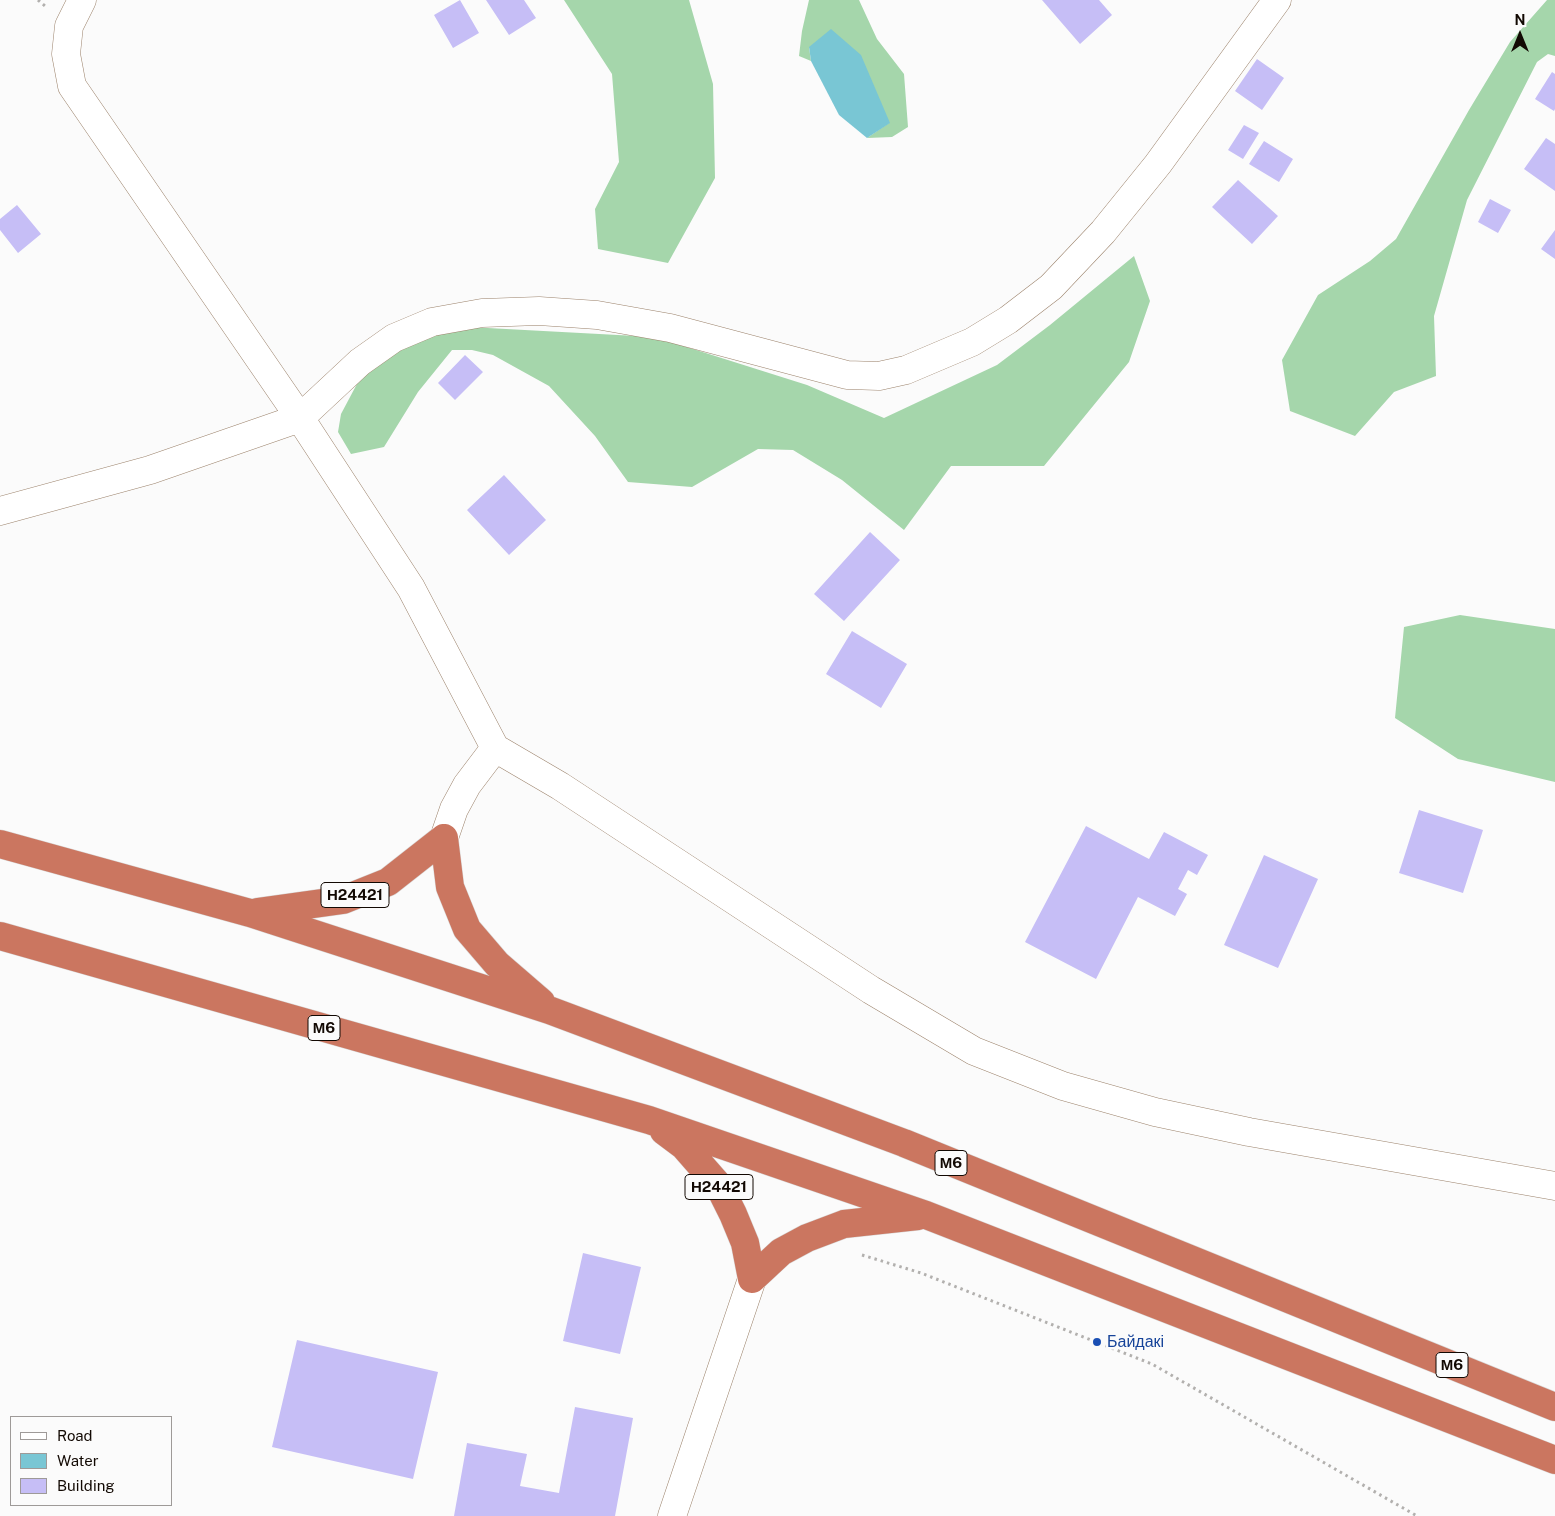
<!DOCTYPE html>
<meta charset="utf-8">
<style>
body{margin:0}
#map{position:relative;width:1555px;height:1516px;overflow:hidden;background:#fbfbfb;font-family:"Public Sans",sans-serif}
canvas{display:block}
.legend{position:absolute;left:10px;top:1416px;width:162px;height:90px;box-sizing:border-box;background:#fbfbfb;border:1px solid #9e9a98;margin:0;padding:6px 9px;list-style:none;font-size:15px;color:#120903}
.legend li{display:flex;align-items:center;gap:10px;height:25px}
.legend b{width:25px;border:1px solid #9e9a98}
.north{position:absolute;left:1495px;top:10px;width:50px;height:50px;-webkit-text-stroke:4px #fbfbfb;paint-order:stroke;rotate:0deg;font-size:14px;font-weight:700;line-height:20px;text-align:center;color:#120903}
.north::after{content:'';display:block;margin:auto;width:18px;height:22px;background:#120903;clip-path:polygon(50% 0,100% 100%,50% 72%,0 100%)}
</style>
<div id="map">
<canvas width="1555" height="1516"></canvas>
<ul class="legend">
<li><b style="height:6px;background:#fff"></b>Road</li>
<li><b style="height:14px;background:#79c6d4"></b>Water</li>
<li><b style="height:14px;background:#c6bef6"></b>Building</li>
</ul>
<div class="north">N</div>
</div>
<script>
const ctx = document.querySelector('canvas').getContext('2d');
ctx.lineJoin = 'round';
function fill(path, color) { ctx.fillStyle = color; ctx.fill(path, 'evenodd'); }
function trace(path, color, width, dash) { ctx.strokeStyle = color; ctx.lineWidth = width; ctx.lineCap = dash ? 'butt' : 'round'; ctx.setLineDash(dash || []); ctx.stroke(path); }
function write(font, color, halo, rows, align = 'center') {
  ctx.font = font + ' "Public Sans",sans-serif'; ctx.lineWidth = 5; ctx.setLineDash([]); ctx.textBaseline = 'middle'; ctx.strokeStyle = halo; ctx.fillStyle = color; for (const [text, x, y, turn = 0] of rows) {
    ctx.save(); ctx.translate(x, y); ctx.rotate((+turn || 0) * Math.PI / 180); ctx.textAlign = isNaN(turn) ? turn : align; if (halo) ctx.strokeText(text, 0, 0); ctx.fillText(text, 0, 0); ctx.restore();
  }
}
const forest = new Path2D(`
 M564 0H689L713 84 715 178 668 263 598 249 595 209 619 162 612 74Z
 M809 0H859L877 39 904 74 908 127 892 137 867 138 889 123 809 47 811 61 799 56 802 31Z
 M1547 0H1555V56L1548 54 1537 62 1467 200 1434 316 1436 376 1394 392 1355 436 1290 411 1282 360 1318 295 1370 261 1396 239 1469 110 1510 42Z
 M1134 256 1150 301 1129 362 1044 466H951L904 530 842 480 793 450 758 449 692 487 628 482 595 436 549 386 493 355 472 350H452L418 392 384 447 351 454 338 432 341 414 358 382 387 355 410 341 469 327 655 337 807 385 884 418 997 365 1050 325Z
 M1460 615 1555 629V782L1458 759 1395 718 1404 627Z`);
const water = new Path2D(`
 M831 29 861 55 890 123 867 138 839 115 811 61 809 47Z`);
const building = new Path2D(`
 M460 0 479 33 453 48 434 15Z
 M486 0H524L536 18 509 35Z
 M1042 0H1099L1112 15 1080 44Z
 M1257 59 1284 78 1262 110 1235 91Z
 M1552 72 1555 74V109L1554 111 1535 99Z
 M1244 125 1259 133 1243 159 1228 150Z
 M1546 138 1555 144V191L1524 169Z
 M1264 141 1293 159 1279 182 1249 164Z
 M1238 180 1278 216 1252 244 1212 207Z
 M1490 199 1511 210 1498 233 1478 222Z
 M17 205 41 234 18 253 0 230V219Z
 M1555 230V259L1541 249Z
 M465 355 483 372 455 400 438 383Z
 M504 475 546 520 509 555 467 510Z
 M870 532 900 560 844 621 814 594Z
 M852 631 907 664 881 708 826 674Z
 M1419 810 1483 830 1463 893 1399 873Z
 M1086 826 1149 859 1164 832 1208 855 1197 875 1188 870 1178 889 1187 894 1175 916 1138 897 1096 979 1025 942Z
 M1264 855 1318 879 1278 968 1224 945Z
 M583 1253 641 1267 620 1354 563 1341Z
 M297 1340 438 1372 413 1479 272 1447Z
 M575 1407 633 1418 615 1516H454L467 1443 527 1454 520 1486 559 1493Z`);
const path = new Path2D(`
 M38 0 45 6
 M862 1255 921 1273 1152 1364 1417 1516`);
const minor = new Path2D(`
 M82 0 69 26 66 54 72 86 300 418 411 588 495 748 560 786 871 990 974 1051 1063 1086 1155 1112 1249 1132 1555 1186
 M0 511 150 470 300 418 360 362 394 338 432 322 482 313 539 311 597 315 670 328 847 375 879 376 906 370 972 342 1008 320 1051 287 1103 232 1158 164 1277 0
 M444 838 454 809 467 785 495 748
 M672 1516 752 1279`);
const highway = new Path2D(`
 M444 838 450 887 467 929 497 964 541 1002
 M0 844 250 913 549 1010 904 1143 1555 1407
 M257 912 343 900 388 882 444 838
 M0 936 649 1120 926 1215 1555 1460
 M664 1131 684 1146 719 1186 733 1214 745 1243 752 1279
 M752 1279 781 1252 807 1238 844 1224 918 1216`);
const markers = [
 [1097,1342,5,"#1a4fb4"]
];
const shields = [
 [355,895,68],
 [324,1028,32],
 [951,1163,32],
 [719,1187,68],
 [1452,1365,32]
];
const shieldNames = [
 ["Н24421",355,895],
 ["М6",324,1028],
 ["М6",951,1163],
 ["Н24421",719,1187],
 ["М6",1452,1365]
];
const transitNames = [
 ["Байдакі",1107,1342]
];
fill(forest, '#a5d6ab');
fill(water, '#79c6d4');
fill(building, '#c6bef6');
trace(minor, '#9c836c', 29);
trace(highway, '#d9d8d7', 29);
trace(path, '#b2b0ae', 3, [2.5, 4]);
trace(minor, '#fff', 28);
trace(highway, '#cb7660', 28);
for (const [x, y, r, color] of markers) { const dot = new Path2D(); dot.arc(x, y, r, 0, 2 * Math.PI); ctx.fillStyle = color; ctx.fill(dot); trace(dot, '#fbfbfb', 2); }
for (const [x, y, w] of shields) { const box = new Path2D(); box.roundRect(x - w / 2, y - 12.5, w, 25, 4); ctx.fillStyle = '#fbfbfb'; ctx.fill(box); trace(box, '#120903', 1); }
write('bold 15px', '#120903', null, shieldNames);
write('16px', '#164399', '#fbfbfb', transitNames, 'left');
</script>
